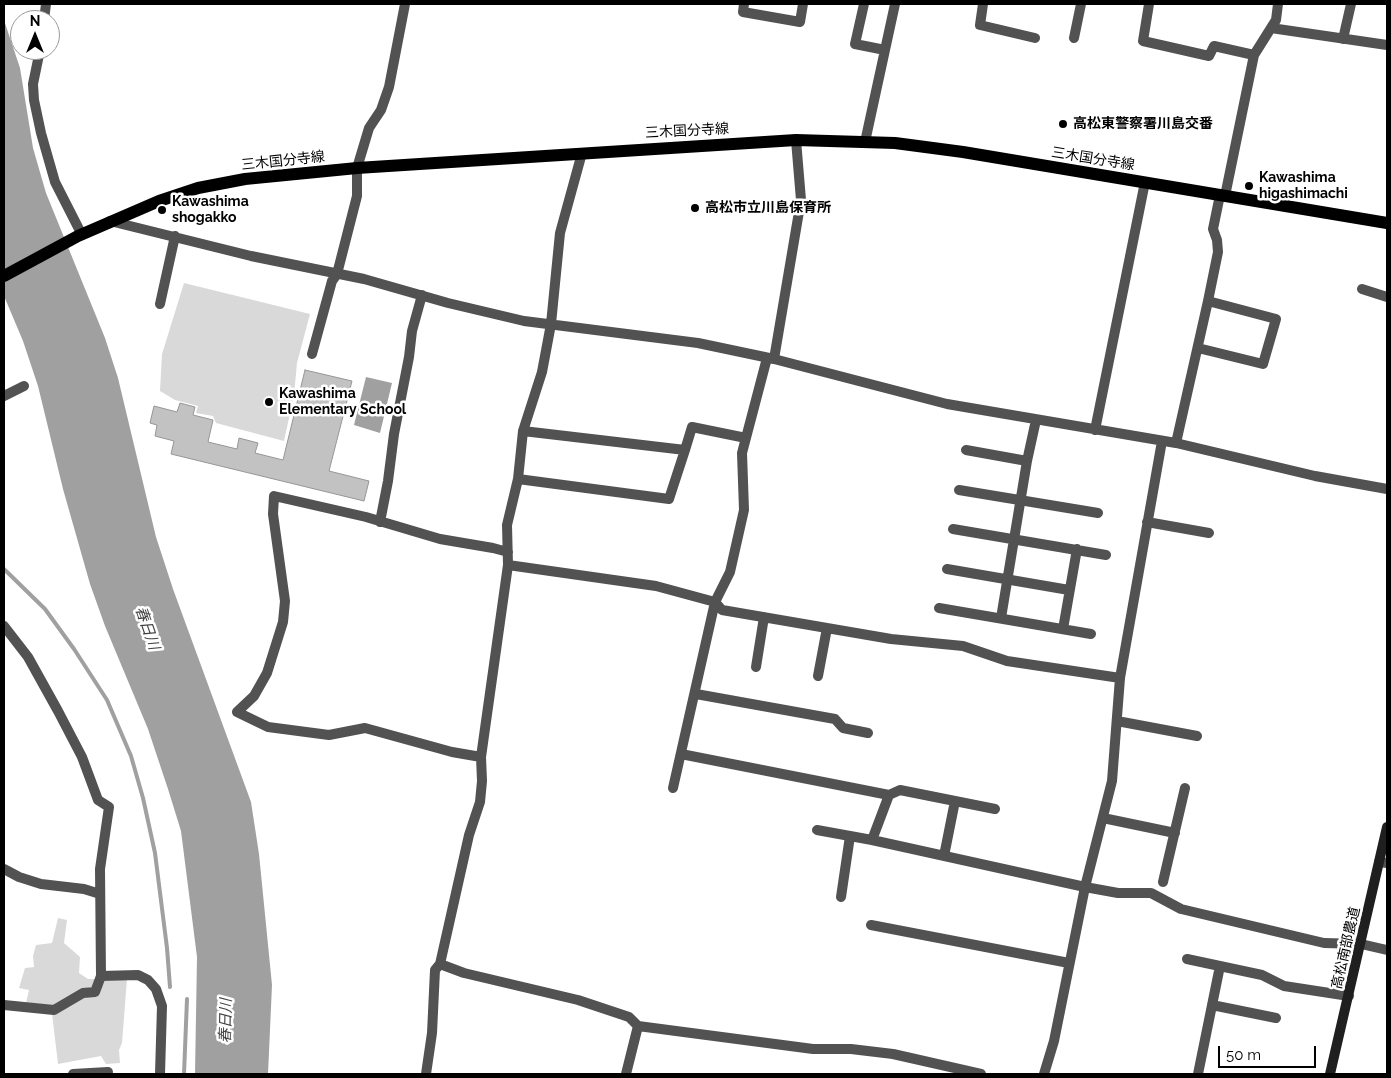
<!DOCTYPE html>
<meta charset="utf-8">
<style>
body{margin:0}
#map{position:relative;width:1391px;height:1078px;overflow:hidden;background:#fff;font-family:Raleway,sans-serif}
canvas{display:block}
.frame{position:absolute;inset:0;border:5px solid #000;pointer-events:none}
.north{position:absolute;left:10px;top:10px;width:50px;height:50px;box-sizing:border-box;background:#fff;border:1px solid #999;border-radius:50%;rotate:0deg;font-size:14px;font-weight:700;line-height:20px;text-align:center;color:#000}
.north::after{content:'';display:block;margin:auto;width:18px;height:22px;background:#000;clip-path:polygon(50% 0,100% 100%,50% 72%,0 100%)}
.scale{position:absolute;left:1218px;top:1046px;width:98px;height:22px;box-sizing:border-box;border:2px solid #000;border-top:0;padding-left:6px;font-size:15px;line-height:18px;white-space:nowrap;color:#000;-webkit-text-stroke:4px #fff;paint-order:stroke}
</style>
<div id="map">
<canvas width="1391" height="1078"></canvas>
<div class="frame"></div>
<div class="north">N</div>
<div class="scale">50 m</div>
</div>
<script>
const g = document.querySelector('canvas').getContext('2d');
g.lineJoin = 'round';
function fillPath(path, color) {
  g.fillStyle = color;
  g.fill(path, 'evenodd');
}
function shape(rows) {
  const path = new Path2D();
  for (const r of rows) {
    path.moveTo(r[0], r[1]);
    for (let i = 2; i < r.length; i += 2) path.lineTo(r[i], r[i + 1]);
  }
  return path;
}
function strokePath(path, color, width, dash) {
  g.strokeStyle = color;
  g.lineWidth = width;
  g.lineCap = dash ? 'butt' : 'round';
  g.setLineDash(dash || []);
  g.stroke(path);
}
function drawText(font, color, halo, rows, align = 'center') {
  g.font = font + ' Raleway,"Noto Sans JP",sans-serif';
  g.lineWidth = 5;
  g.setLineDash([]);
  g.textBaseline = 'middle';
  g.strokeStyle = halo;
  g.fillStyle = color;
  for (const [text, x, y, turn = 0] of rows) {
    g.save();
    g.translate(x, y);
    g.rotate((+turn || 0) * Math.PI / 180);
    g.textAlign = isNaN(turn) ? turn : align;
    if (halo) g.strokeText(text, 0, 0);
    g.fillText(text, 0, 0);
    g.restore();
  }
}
fillPath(shape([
 [184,283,310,314,297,363,294,395,284,441,216,423,213,416,196,413,198,406,175,400,160,391,162,354],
 [58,918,67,920,64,943,80,957,79,973,88,979,127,979,122,1043,119,1050,120,1063,106,1064,101,1056,58,1064,51,1005,26,1003,29,990,19,988,25,968,34,967,33,956,36,945,52,943]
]), '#d9d9d9');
fillPath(shape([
 [4,20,20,68,33,148,46,193,105,338,118,378,156,537,173,589,251,802,259,854,272,985,268,1074,195,1074,197,957,181,831,168,789,148,729,105,626,90,584,63,489,38,386,23,341,4,296],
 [366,377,392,383,380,433,354,425]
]), '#a0a0a0');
strokePath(shape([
 [4,569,45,609,74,649,107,700,131,756,143,798,155,853,167,948,170,987],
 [184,1074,187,999]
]), '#a0a0a0', 4);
const building = shape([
 [305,370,352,381,329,471,369,481,364,501,171,454,174,441,155,436,157,425,150,423,154,406,177,412,180,403,195,407,193,415,213,420,208,442,237,449,239,438,258,443,255,453,283,460,305,370]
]);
fillPath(building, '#c2c2c2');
strokePath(building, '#969696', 1);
strokePath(shape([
 [744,4,743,12,800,22,803,4],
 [864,4,855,44,885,50],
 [983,4,980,25,1035,38],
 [1149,4,1143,41,1209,56,1214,46,1254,55],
 [44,20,46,4],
 [1271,28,1387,45],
 [1074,38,1081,4],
 [1343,39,1351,4],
 [40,50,33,84,34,100,41,133,55,182,82,235],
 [865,142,895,4],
 [1225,196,1254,55,1276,20,1278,4],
 [110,221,251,256,364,279,448,303,524,321,698,343,774,359,947,404,1176,443,1315,476,1387,489],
 [1362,289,1387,297],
 [160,304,175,236],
 [1198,348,1263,364,1276,319,1208,301],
 [312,354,332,281,337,274,357,196,357,168,369,128,381,110,389,87,405,4],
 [774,359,801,200,796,140],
 [4,396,24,386],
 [1095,430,1145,182],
 [523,431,685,450,692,427,746,438],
 [1176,443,1208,301,1218,252,1217,240,1213,229,1220,195],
 [966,450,1027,461],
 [518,479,669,499,685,450],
 [959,490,1098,513],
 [380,522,388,481,394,434,409,357,412,331,422,295],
 [1147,522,1209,533],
 [953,529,1106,555],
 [508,565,656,586,715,602,722,610,891,639,963,646,1007,661,1120,678],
 [947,569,1069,590],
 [939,608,1091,634],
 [1001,618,1027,461,1036,420],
 [4,626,28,657,58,711,82,757,98,800,109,807,100,869,101,976,138,975,148,980,156,989,162,1006,160,1074],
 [1063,629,1077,549],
 [756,667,764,617],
 [818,676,827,628],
 [696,694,835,719,843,728,868,733],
 [1117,721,1197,736],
 [681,754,889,795,872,840,1085,887,1118,893,1151,893,1181,909,1324,943,1361,944,1387,950],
 [481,757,452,752,365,728,329,735,268,727,237,712,254,696,267,673,283,622,285,601,273,514,274,496,366,517,440,539,493,548,508,552],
 [673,788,715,602,730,572,744,510,742,453,767,358],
 [889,795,900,790,995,809],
 [1103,818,1175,833],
 [817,830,872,840],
 [944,856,955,801],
 [1379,862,1387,863],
 [4,869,19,877,41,884,84,889,100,894],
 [1163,882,1185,788],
 [841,897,850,836],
 [871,925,1069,963],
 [1187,959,1262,975,1284,986,1349,996],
 [440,964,464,973,578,1000,629,1017,638,1026,813,1049,851,1049,893,1054,981,1074],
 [4,1005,54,1010,83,993,95,992,101,976],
 [1212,1005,1276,1018],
 [73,1074,108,1072],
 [426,1074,432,1033,435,970,440,964,469,835,480,802,482,781,481,757,508,565,507,525,518,479,523,431,542,372,551,324,560,233,582,153],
 [626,1074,638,1026],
 [1044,1074,1054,1041,1085,887,1112,781,1120,678,1162,441],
 [1198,1074,1220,966]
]), '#525252', 10);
strokePath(shape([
 [1330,1074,1387,827]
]), '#1f1f1f', 10);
strokePath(shape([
 [4,276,78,236,159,201,198,188,245,179,357,168,796,140,895,143,963,152,1387,223]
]), '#000', 12);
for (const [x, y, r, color] of [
 [1063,124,5,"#000"],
 [1249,186,5,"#000"],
 [695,208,5,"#000"],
 [162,210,5,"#000"],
 [269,402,5,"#000"]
]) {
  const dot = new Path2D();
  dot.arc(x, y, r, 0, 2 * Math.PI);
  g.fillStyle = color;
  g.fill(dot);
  strokePath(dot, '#fff', 2);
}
drawText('bold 14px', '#000', '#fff', [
 ["高松東警察署川島交番",1073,124],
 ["Kawashima",1259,178],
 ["higashimachi",1259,194],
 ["Kawashima",172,202],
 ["shogakko",172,218],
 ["高松市立川島保育所",705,208],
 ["Kawashima",279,394],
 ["Elementary School",279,410]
], 'left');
drawText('14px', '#000', '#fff', [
 ["三木国分寺線",687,131,-3],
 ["三木国分寺線",1093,159,9],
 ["三木国分寺線",283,161,-6],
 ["高松南部農道",1346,948,-77]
]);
drawText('italic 15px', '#414141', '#fff', [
 ["春日川",147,628,71],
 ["春日川",226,1021,-89]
]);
</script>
